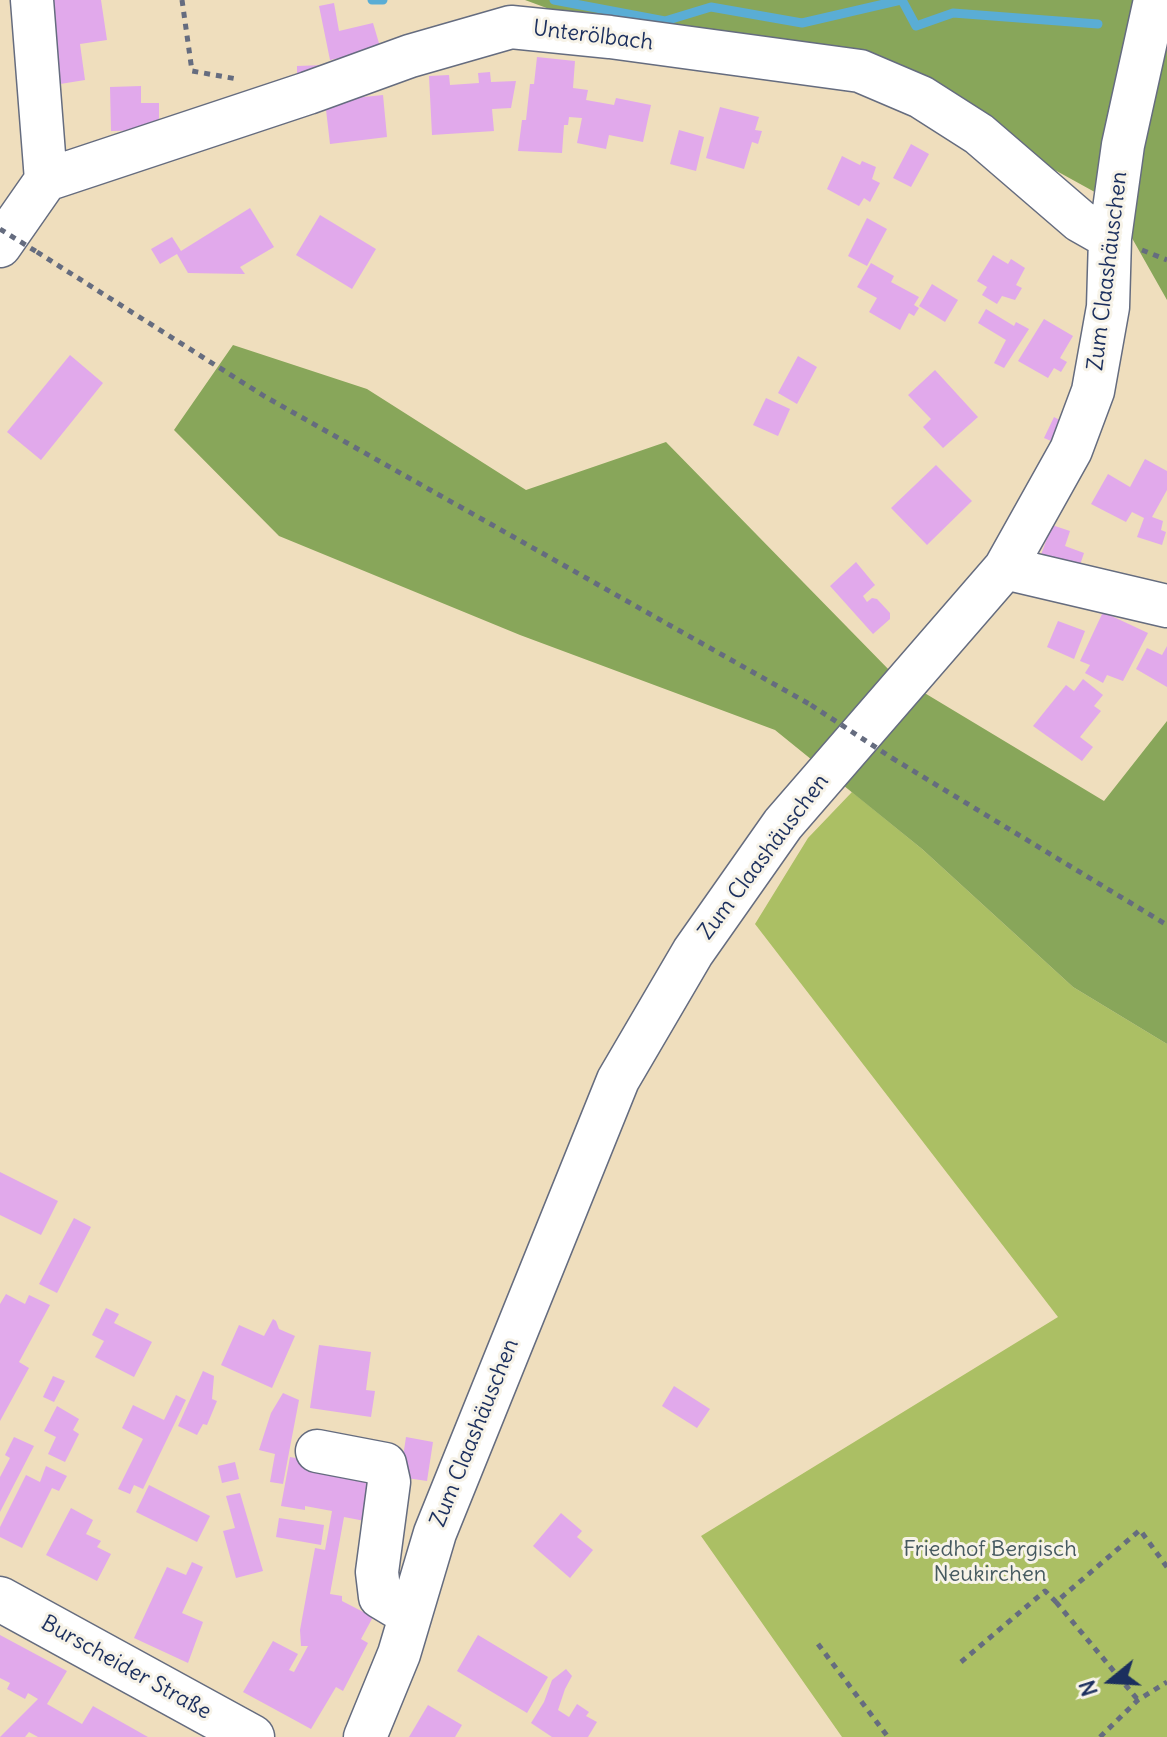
<!DOCTYPE html>
<meta charset="utf-8">
<style>
body{margin:0}
#map{position:relative;width:1167px;height:1737px;overflow:hidden;background:#efdebd;font-family:Delius,sans-serif}
canvas{display:block}
.north{position:absolute;left:1071px;top:1641px;width:80px;height:80px;-webkit-text-stroke:6px #f7f3e8;paint-order:stroke;rotate:252deg;font-size:22px;font-weight:700;line-height:32px;text-align:center;color:#1b2f5e}
.north::after{content:'';display:block;margin:auto;width:28px;height:36px;background:#1b2f5e;clip-path:polygon(50% 0,100% 100%,50% 72%,0 100%)}
</style>
<div id="map">
<canvas width="1167" height="1737"></canvas>
<div class="north">N</div>
</div>
<script>
const g = document.querySelector('canvas').getContext('2d');
g.lineJoin = 'round';
function fillPath(path, color) {
  g.fillStyle = color;
  g.fill(path, 'evenodd');
}
function shape(rows) {
  const path = new Path2D();
  for (const r of rows) {
    path.moveTo(r[0], r[1]);
    for (let i = 2; i < r.length; i += 2) path.lineTo(r[i], r[i + 1]);
  }
  return path;
}
function strokePath(path, color, width, dash) {
  g.strokeStyle = color;
  g.lineWidth = width;
  g.lineCap = dash ? 'butt' : 'round';
  g.setLineDash(dash || []);
  g.stroke(path);
}
function drawText(font, color, halo, rows, align = 'center') {
  g.font = font + ' Delius,sans-serif';
  g.lineWidth = 6;
  g.setLineDash([]);
  g.textBaseline = 'middle';
  g.strokeStyle = halo;
  g.fillStyle = color;
  for (const [text, x, y, turn = 0] of rows) {
    g.save();
    g.translate(x, y);
    g.rotate((+turn || 0) * Math.PI / 180);
    g.textAlign = isNaN(turn) ? turn : align;
    if (halo) g.strokeText(text, 0, 0);
    g.fillText(text, 0, 0);
    g.restore();
  }
}
fillPath(shape([
 [852,792,922,849,1073,987,1167,1044,1167,1737,842,1737,701,1536,1058,1317,755,924,808,838]
]), '#abbf64');
fillPath(shape([
 [525,0,1148,0,1167,11,1167,300,1111,201,857,61,598,27],
 [233,345,367,389,526,490,666,442,893,674,1104,801,1167,721,1167,1044,1073,987,922,849,775,730,520,635,279,536,174,430]
]), '#88a65a');
strokePath(shape([
 [372,0,383,0],
 [554,0,665,21,711,7,802,23,901,0],
 [902,0,916,26,953,13,1098,24]
]), '#5aadd5', 9);
fillPath(shape([
 [50,0,101,0,107,40,80,44,85,80,54,85,48,43,57,41],
 [334,3,339,31,373,23,381,50,330,60,319,6],
 [537,57,575,61,573,88,588,90,586,100,614,105,616,98,651,105,643,142,609,135,606,149,577,143,582,118,569,117,568,125,564,125,562,153,518,151,522,120,526,120,530,84,534,84],
 [325,65,325,78,297,80,297,66],
 [490,72,491,82,516,81,511,108,492,109,494,131,432,135,429,76,449,75,450,85,479,83,478,73],
 [141,86,141,103,159,103,159,130,111,131,110,87],
 [383,95,387,137,330,144,325,101],
 [720,107,759,117,755,130,762,131,758,144,752,142,744,169,706,158],
 [679,130,704,137,696,171,670,164],
 [911,144,929,154,911,187,893,178],
 [842,156,860,165,862,161,876,167,872,179,880,183,870,202,864,198,859,206,827,189],
 [250,208,274,247,240,267,245,274,188,273,177,254,160,264,151,249,172,237,181,251],
 [320,215,376,249,352,289,296,255],
 [867,218,887,229,867,266,848,256],
 [993,255,1008,264,1011,259,1025,268,1016,285,1022,288,1015,300,1002,296,997,304,982,295,987,287,977,281],
 [871,263,894,276,891,282,919,297,914,305,919,308,914,316,909,313,900,330,869,312,877,298,857,287],
 [932,284,958,300,945,322,919,306],
 [986,309,1014,326,1016,322,1029,329,1004,368,994,363,1006,340,978,323],
 [1044,319,1073,336,1060,358,1067,362,1061,372,1054,368,1048,378,1018,361],
 [70,355,103,383,41,460,7,432],
 [798,356,817,367,797,404,778,393],
 [935,370,978,417,943,448,923,427,931,419,908,395],
 [766,398,790,409,778,436,753,425],
 [1054,417,1067,424,1058,444,1044,438],
 [1145,459,1167,471,1167,490,1152,517,1163,521,1161,530,1166,532,1162,545,1137,537,1144,518,1132,512,1126,522,1091,504,1108,474,1130,487],
 [936,465,972,501,927,545,891,508],
 [1052,525,1070,531,1065,546,1084,553,1077,574,1039,560],
 [856,562,875,585,863,596,867,602,872,598,877,599,890,613,890,619,873,634,830,586],
 [1103,612,1148,633,1123,681,1107,675,1103,683,1085,673,1090,665,1080,661],
 [1058,621,1085,631,1074,659,1047,647],
 [1167,646,1167,687,1136,669,1147,648,1162,655],
 [1083,679,1103,695,1094,706,1101,711,1080,737,1093,747,1082,761,1033,726,1066,685,1074,691],
 [0,1172,58,1201,41,1235,0,1215],
 [74,1218,91,1227,57,1293,39,1284],
 [6,1294,25,1304,29,1295,50,1305,19,1362,29,1368,0,1421,0,1304],
 [106,1308,119,1314,114,1323,152,1342,134,1377,95,1357,104,1341,92,1335],
 [273,1319,276,1321,279,1329,295,1336,272,1388,221,1365,239,1325,264,1336],
 [319,1345,371,1352,366,1390,375,1391,371,1417,310,1408],
 [203,1371,214,1376,212,1399,217,1401,207,1425,203,1424,197,1435,178,1426],
 [53,1376,65,1381,54,1402,43,1397],
 [674,1386,710,1409,697,1428,662,1406],
 [283,1393,299,1400,283,1484,270,1482,275,1454,259,1450,271,1413],
 [176,1395,186,1400,143,1489,134,1485,130,1494,118,1489,143,1439,122,1428,133,1405,164,1420],
 [57,1406,79,1419,73,1430,79,1434,65,1462,48,1454,56,1437,44,1431],
 [14,1437,34,1446,0,1512,0,1477,10,1458,5,1455],
 [406,1437,433,1442,427,1481,400,1477],
 [290,1457,379,1473,370,1522,344,1517,330,1594,342,1596,342,1601,373,1617,361,1639,368,1643,343,1691,336,1687,311,1729,243,1692,273,1641,298,1654,289,1670,294,1672,308,1646,301,1646,300,1630,315,1548,325,1550,332,1511,305,1506,305,1510,281,1506],
 [235,1462,239,1479,222,1483,218,1466],
 [46,1466,67,1476,59,1491,52,1488,22,1548,0,1537,0,1527,26,1475,40,1482],
 [149,1485,210,1516,197,1542,136,1512],
 [240,1493,263,1571,236,1578,223,1531,235,1528,226,1496],
 [71,1508,93,1520,86,1534,101,1541,97,1547,111,1554,97,1581,46,1555],
 [561,1513,582,1531,577,1537,593,1550,570,1578,533,1546],
 [279,1518,324,1525,321,1545,276,1537],
 [192,1562,203,1567,182,1613,203,1622,188,1663,134,1638,167,1567,186,1575],
 [0,1635,67,1671,47,1704,82,1724,93,1706,148,1737,38,1737,29,1732,25,1737,0,1737,38,1699,28,1693,25,1699,7,1689,10,1683,0,1678],
 [478,1635,548,1677,527,1713,457,1671],
 [566,1669,572,1676,565,1689,558,1710,569,1717,577,1704,589,1712,586,1716,597,1722,588,1737,552,1737,531,1723,544,1702,552,1680],
 [428,1705,462,1725,455,1737,409,1737]
]), '#e1a9eb');
const minor = shape([
 [32,0,46,180],
 [46,180,308,93,410,56,511,27,610,37,860,71,921,97,979,134,1080,221,1110,238],
 [0,246,46,180],
 [1005,568,1167,606],
 [317,1451,385,1464,389,1482,377,1572,380,1597,410,1615],
 [365,1737,399,1654,435,1533,618,1080,693,952,783,824,1005,568,1071,450,1093,391,1108,307,1110,238,1123,145,1155,0]
]);
const major = shape([
 [0,1599,252,1737]
]);
strokePath(minor, '#656c7f', 45);
strokePath(major, '#656c7f', 47);
strokePath(shape([
 [182,0,192,71,237,79],
 [1142,250,1167,260],
 [37,252,264,396,811,705],
 [892,758,1167,925],
 [1056,1602,1138,1700],
 [818,1644,888,1737],
 [961,1662,1045,1591,1056,1602,1140,1530,1167,1567],
 [1100,1737,1138,1700,1167,1682]
]), '#656c7f', 5, [6, 6]);
strokePath(minor, '#fff', 42);
strokePath(major, '#fff', 44);
strokePath(shape([
 [0,229,37,252],
 [811,705,892,758]
]), '#656c7f', 5, [6, 6]);
drawText('22px', '#1b2f5e', '#f7f3e8', [
 ["Unterölbach",593,36,7],
 ["Zum Claashäuschen",1108,271,-83],
 ["Zum Claashäuschen",764,857,-53],
 ["Zum Claashäuschen",475,1433,-68],
 ["Burscheider Straße",126,1668,29]
]);
drawText('22px', '#465a60', '#f7f3e8', [
 ["Friedhof Bergisch",990,1550],
 ["Neukirchen",990,1575]
]);
</script>
